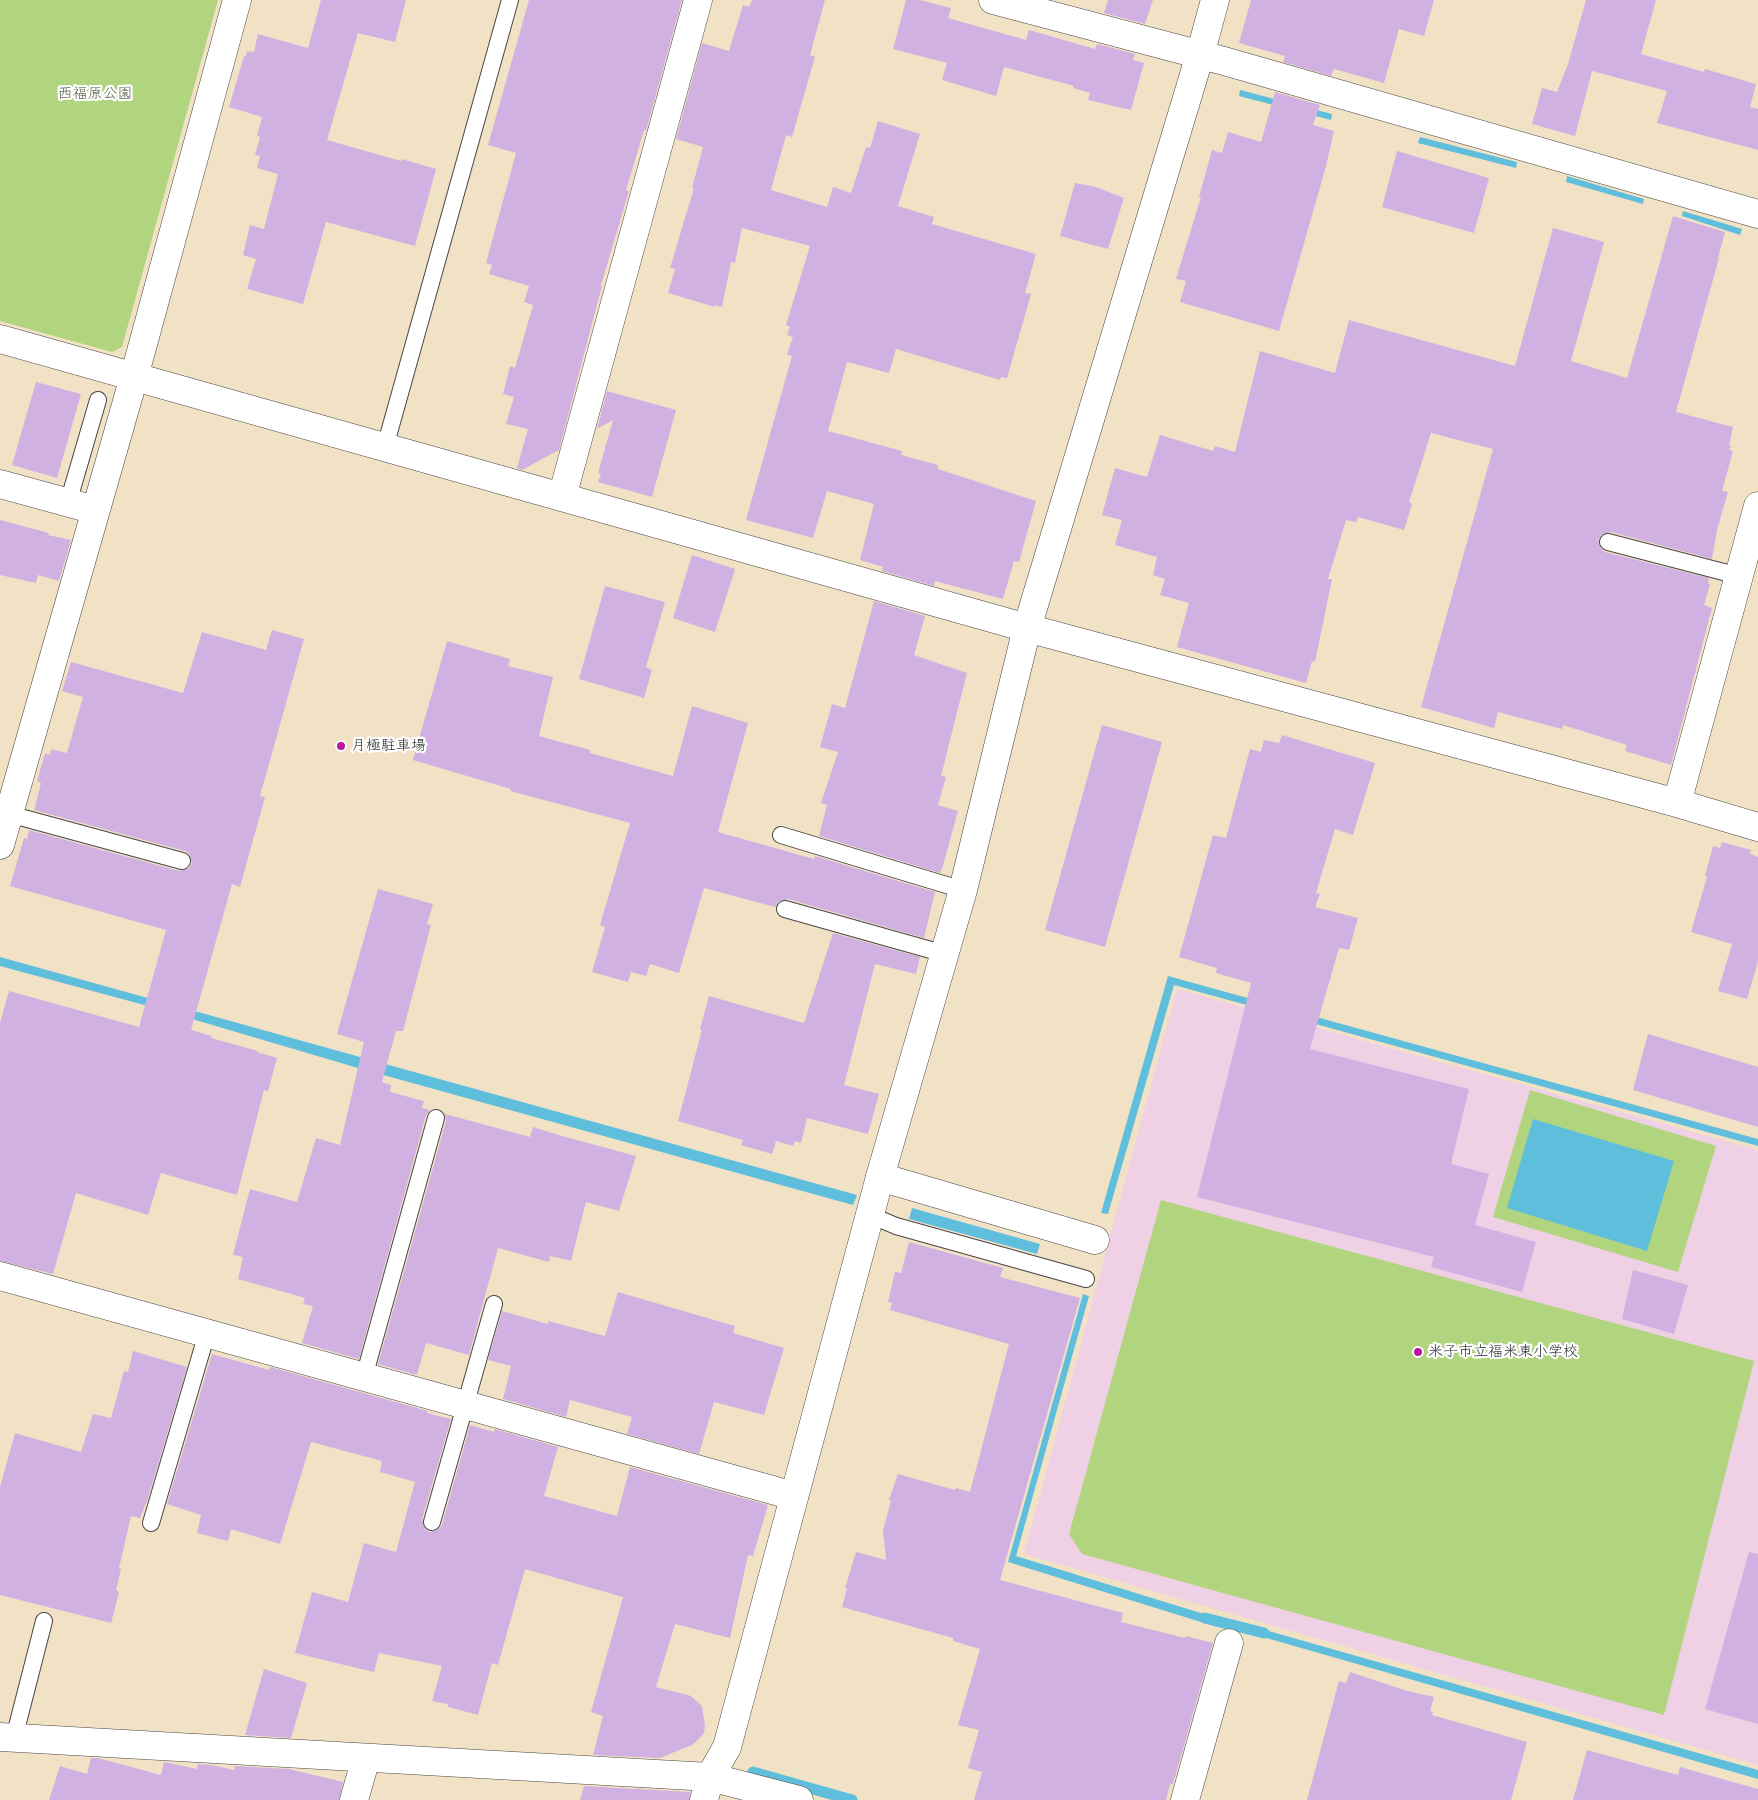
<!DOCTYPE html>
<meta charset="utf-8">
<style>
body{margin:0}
canvas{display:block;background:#f1e2c6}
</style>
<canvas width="1758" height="1800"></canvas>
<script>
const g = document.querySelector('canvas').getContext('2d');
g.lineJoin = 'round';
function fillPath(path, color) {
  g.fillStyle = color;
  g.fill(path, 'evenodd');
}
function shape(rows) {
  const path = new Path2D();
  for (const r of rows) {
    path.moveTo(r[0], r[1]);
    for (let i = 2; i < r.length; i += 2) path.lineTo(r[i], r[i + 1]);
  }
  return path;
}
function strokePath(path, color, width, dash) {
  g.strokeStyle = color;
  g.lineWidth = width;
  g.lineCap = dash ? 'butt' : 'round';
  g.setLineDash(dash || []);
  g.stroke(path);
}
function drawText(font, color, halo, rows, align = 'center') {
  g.font = font + ' "Playpen Sans","Klee One",sans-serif';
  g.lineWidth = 4.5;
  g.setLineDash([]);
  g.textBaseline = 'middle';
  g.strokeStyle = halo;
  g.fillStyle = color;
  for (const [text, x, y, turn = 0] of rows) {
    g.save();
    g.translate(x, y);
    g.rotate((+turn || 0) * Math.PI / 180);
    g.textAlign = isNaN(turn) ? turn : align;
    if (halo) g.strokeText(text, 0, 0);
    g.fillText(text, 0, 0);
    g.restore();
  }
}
fillPath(shape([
 [1177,989,1758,1150,1758,1765,1024,1554]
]), '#f0d0e5');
fillPath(shape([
 [0,0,218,0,122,347,112,352,0,321],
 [1530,1090,1716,1146,1678,1272,1493,1217],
 [1161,1200,1754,1361,1664,1715,1082,1554,1069,1534]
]), '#b1d57f');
fillPath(shape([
 [1240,90,1332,114,1331,120,1239,96],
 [1420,137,1517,162,1516,168,1418,143],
 [1567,176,1644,199,1643,204,1566,182],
 [1683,211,1742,229,1740,235,1682,216],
 [0,957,857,1195,853,1205,358,1068,148,1006,0,966],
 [1168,976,1758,1139,1758,1146,1174,985,1108,1214,1101,1213],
 [1533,1119,1674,1161,1647,1251,1507,1208],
 [912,1208,1040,1244,1037,1254,909,1219],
 [1083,1294,1089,1296,1016,1556,1220,1619,1217,1627,1008,1562],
 [1251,1626,1758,1770,1758,1779,1249,1633]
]), '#5ebedc');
strokePath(shape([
 [1205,1618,1264,1633],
 [753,1772,852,1800]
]), '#5ebedc', 11);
fillPath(shape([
 [321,0,406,0,395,42,358,33,327,140,401,161,402,159,436,169,415,246,326,222,303,304,247,289,256,259,243,255,250,225,264,229,278,174,257,168,260,156,255,155,260,137,257,136,262,117,229,107,244,56,246,56,247,51,254,52,258,34,308,48],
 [529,0,682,0,646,131,644,130,626,190,629,191,601,285,602,286,594,316,559,450,522,470,517,468,528,429,506,424,514,397,503,394,510,366,515,368,533,305,524,302,529,286,489,274,492,265,486,263,516,153,488,145],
 [752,0,825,0,810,55,815,57,810,74,792,137,786,135,771,190,827,207,833,187,851,193,866,147,870,148,878,121,920,134,898,206,934,217,932,224,1036,254,1025,293,1031,294,1007,378,1001,377,1000,380,896,349,889,373,847,362,828,431,902,451,901,455,938,465,938,469,1036,501,1019,562,1014,561,1003,599,935,581,934,586,882,571,883,567,860,560,874,504,827,491,813,538,746,520,792,356,787,354,793,337,787,335,790,327,786,325,810,246,742,228,735,263,731,262,722,307,715,305,715,307,668,293,675,269,670,268,694,188,692,188,703,147,676,139,702,43,729,51,743,5,749,7],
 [906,0,920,0,951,8,948,18,1026,40,1029,30,1095,49,1097,44,1135,54,1133,60,1144,63,1131,110,1088,100,1090,93,1073,88,1074,86,1004,67,996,96,942,80,947,63,893,49],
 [1108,0,1153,0,1145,24,1104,13],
 [1251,0,1434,0,1424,36,1399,29,1384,83,1334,69,1331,76,1283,62,1285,56,1239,43],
 [1586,0,1656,0,1641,54,1704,72,1705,69,1756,84,1750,107,1758,109,1758,150,1657,123,1667,91,1592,71,1575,136,1532,124,1542,88,1557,92,1568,64],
 [1275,92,1320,105,1313,125,1334,131,1326,166,1279,331,1180,302,1186,281,1176,279,1201,197,1199,197,1212,150,1222,153,1228,132,1261,142],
 [1397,151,1489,178,1474,233,1382,207],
 [1075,183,1096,187,1124,198,1108,249,1060,236],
 [1673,216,1725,232,1718,258,1719,258,1676,412,1733,427,1729,445,1731,446,1729,450,1733,451,1722,491,1728,492,1717,530,1712,559,1611,532,1601,535,1598,540,1601,549,1605,552,1709,578,1708,584,1710,584,1704,605,1712,608,1671,765,1625,751,1627,745,1563,725,1562,729,1498,712,1494,728,1421,707,1493,449,1431,433,1409,502,1412,504,1404,530,1358,517,1356,522,1346,520,1328,579,1332,579,1315,662,1312,661,1306,683,1177,647,1189,603,1160,595,1165,579,1153,575,1157,557,1115,545,1122,520,1102,515,1115,468,1147,477,1160,435,1213,451,1215,446,1235,452,1260,351,1335,373,1349,320,1515,366,1553,228,1604,242,1571,361,1627,378],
 [36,382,81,394,57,478,12,465],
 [607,391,676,410,652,497,598,482,601,474,598,473,613,420,597,429],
 [0,520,49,533,48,535,71,540,59,581,38,575,36,583,0,575],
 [692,555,735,569,715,632,673,618],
 [605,586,665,602,646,667,652,670,644,698,579,679],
 [874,601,925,616,914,655,967,673,941,776,946,777,938,805,958,811,942,869,941,869,940,873,819,836,827,805,821,803,838,752,820,747,832,704,845,708],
 [272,630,304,639,260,796,265,797,240,887,232,884,191,1030,212,1036,211,1038,258,1051,257,1052,277,1058,268,1091,264,1090,237,1195,161,1173,148,1215,76,1193,53,1274,0,1261,0,1023,9,991,139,1027,166,930,10,886,24,838,27,839,29,830,179,871,189,868,192,863,189,854,185,851,34,810,41,783,37,781,45,753,50,755,51,749,67,753,83,697,62,691,71,662,183,693,202,632,266,650],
 [447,641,510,659,508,666,553,677,539,736,590,750,590,753,673,776,692,706,748,723,718,832,814,859,815,856,935,892,924,938,788,899,778,902,775,907,704,888,679,973,650,964,646,976,631,972,628,982,592,972,605,927,600,925,630,823,510,791,511,789,413,760],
 [1102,725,1162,742,1105,947,1045,930],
 [1282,735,1375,763,1353,835,1335,829,1316,893,1320,894,1315,907,1358,918,1349,950,1339,948,1310,1049,1469,1089,1451,1164,1489,1174,1475,1225,1536,1242,1522,1292,1431,1267,1434,1257,1197,1197,1251,983,1216,973,1217,968,1179,957,1213,835,1226,838,1250,749,1261,752,1264,740,1279,743],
 [1722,842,1751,850,1750,854,1758,857,1758,962,1747,999,1718,991,1732,944,1691,932,1707,877,1705,876,1713,846,1720,848],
 [378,889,433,904,427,924,431,925,403,1031,396,1031,382,1082,391,1085,390,1092,424,1101,422,1108,430,1110,426,1115,359,1359,302,1343,313,1306,303,1304,305,1298,238,1279,243,1257,233,1255,250,1189,297,1202,316,1138,340,1145,364,1042,337,1034],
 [833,933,920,957,916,974,875,964,844,1085,879,1094,868,1134,807,1118,801,1143,795,1141,793,1146,776,1141,772,1154,741,1145,743,1140,678,1121,702,1030,700,1029,709,996,804,1023],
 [1648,1034,1758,1067,1758,1127,1633,1090],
 [445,1114,530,1137,533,1127,562,1136,636,1156,619,1211,586,1202,571,1261,550,1256,549,1262,498,1248,469,1355,426,1343,417,1375,378,1364,446,1121],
 [909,1242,1003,1268,1000,1277,1080,1298,1000,1580,1123,1613,1121,1622,1185,1638,1186,1636,1213,1643,1173,1784,1170,1784,1166,1800,974,1800,982,1772,968,1768,979,1730,958,1725,980,1649,953,1641,953,1638,842,1607,847,1589,845,1588,856,1552,886,1560,883,1530,891,1501,889,1500,898,1474,955,1490,956,1488,970,1492,1009,1344,890,1310,892,1303,888,1302,895,1272,901,1273],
 [1633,1270,1688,1285,1674,1334,1622,1319],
 [618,1292,735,1326,733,1333,784,1348,764,1415,714,1402,699,1454,627,1434,632,1417,570,1400,566,1417,503,1399,511,1366,488,1360,502,1311,548,1324,548,1321,605,1336],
 [133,1351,187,1367,148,1498,140,1518,131,1516,119,1568,121,1569,116,1590,119,1592,111,1623,0,1595,0,1487,15,1433,81,1452,93,1414,111,1418,124,1371,128,1372],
 [212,1354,269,1370,270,1367,428,1411,427,1413,451,1419,422,1519,425,1529,430,1532,439,1529,442,1525,470,1425,494,1432,495,1429,558,1447,544,1496,617,1516,630,1467,768,1505,753,1556,748,1555,730,1638,675,1624,656,1687,691,1696,702,1706,705,1725,704,1733,699,1739,692,1745,660,1758,593,1755,603,1716,591,1712,623,1597,525,1569,498,1665,492,1663,478,1715,448,1707,448,1704,432,1701,442,1666,379,1653,374,1672,295,1653,312,1592,348,1602,364,1543,396,1552,415,1482,380,1472,382,1461,311,1442,280,1544,231,1529,228,1541,197,1533,201,1515,167,1504],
 [1749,1552,1758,1554,1758,1724,1705,1709],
 [264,1669,307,1683,291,1738,245,1735],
 [1350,1672,1404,1690,1434,1697,1430,1711,1433,1712,1432,1715,1527,1742,1511,1800,1307,1800,1339,1681,1346,1683],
 [1587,1750,1678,1775,1680,1767,1758,1789,1758,1800,1573,1800],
 [91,1758,98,1758,161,1775,164,1762,197,1769,198,1764,211,1765,234,1770,235,1766,289,1769,343,1782,339,1800,49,1800,60,1766,87,1774],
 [584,1786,690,1792,689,1800,580,1800]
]), '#d0b1e2');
const service = shape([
 [385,447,510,0],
 [68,503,98,400],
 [1608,542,1739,576],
 [9,814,182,861],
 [781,835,963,890],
 [785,909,945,954],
 [870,1215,896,1226,1086,1279],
 [364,1377,436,1118],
 [432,1522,494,1304],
 [151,1523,207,1333],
 [14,1738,44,1621]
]);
const minor = shape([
 [993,0,1224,61,1758,214],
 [0,339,1027,628,1677,803,1758,827],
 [0,484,95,510],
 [562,497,698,0],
 [1677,803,1758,506],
 [0,845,134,377,237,0],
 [880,1177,1095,1240],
 [0,1276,794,1496],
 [0,1737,710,1777,799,1800],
 [354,1800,366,1758],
 [704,1800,710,1777],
 [1185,1800,1229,1643]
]);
const tertiary = shape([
 [710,1777,727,1747,880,1177,963,890,1027,628,1200,55,1215,0]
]);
strokePath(service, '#494642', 18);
strokePath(minor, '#494642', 29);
strokePath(tertiary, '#494642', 29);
strokePath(service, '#fff', 16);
strokePath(minor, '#fff', 28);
strokePath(tertiary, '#fff', 28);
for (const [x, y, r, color] of [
 [341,746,5,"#b5179e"],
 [1418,1352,5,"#b5179e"]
]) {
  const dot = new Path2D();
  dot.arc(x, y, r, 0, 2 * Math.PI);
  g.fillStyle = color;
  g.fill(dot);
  strokePath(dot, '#fff', 2);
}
drawText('15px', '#535e44', '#fff', [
 ["西福原公園",95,94]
]);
drawText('15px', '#2b2b2b', '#fff', [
 ["月極駐車場",351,746],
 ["米子市立福米東小学校",1428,1352]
], 'left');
</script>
